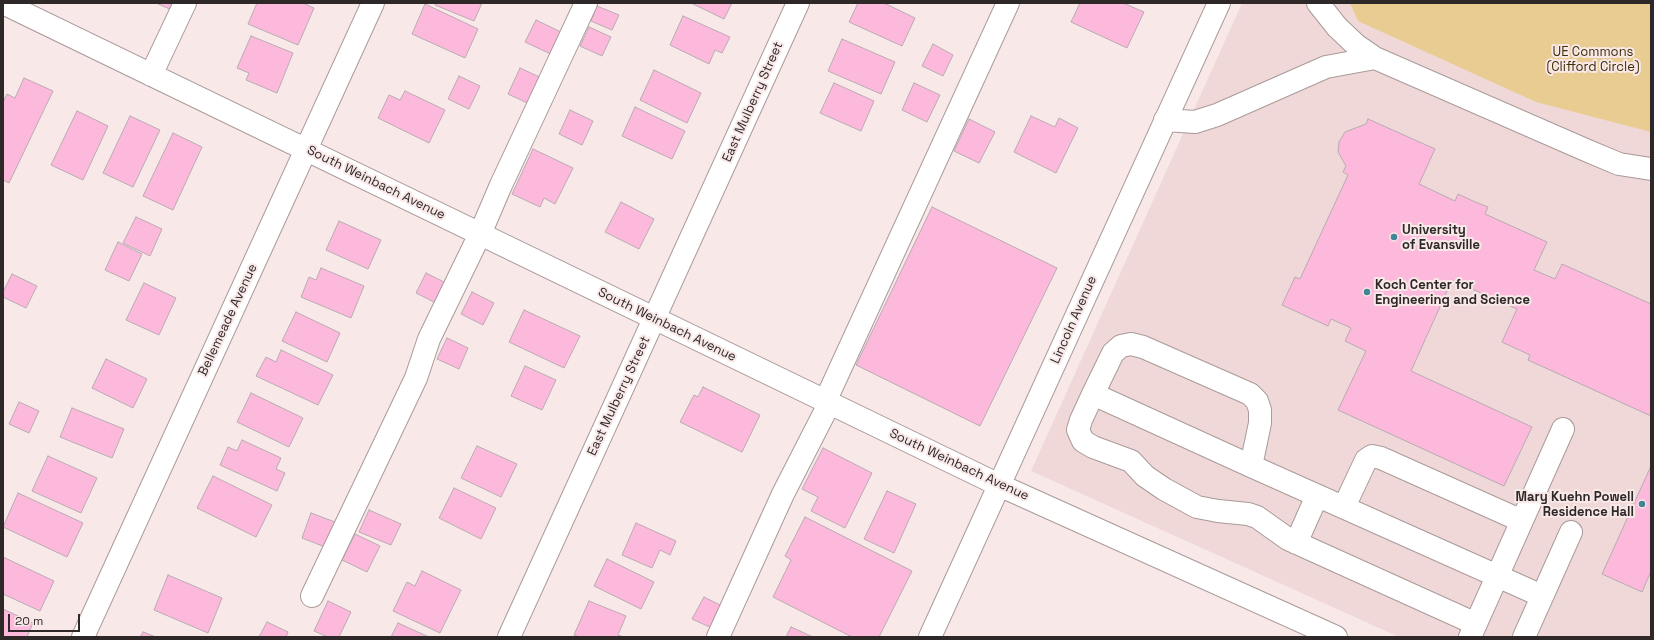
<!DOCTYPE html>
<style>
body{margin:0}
#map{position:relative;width:1654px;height:640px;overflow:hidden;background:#f9e8e8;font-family:"Space Grotesk",sans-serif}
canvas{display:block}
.frame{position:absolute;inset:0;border:4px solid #2e2828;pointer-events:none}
.scale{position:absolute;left:8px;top:614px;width:72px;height:18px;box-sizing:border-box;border:2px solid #2e2828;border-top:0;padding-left:5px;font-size:12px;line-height:14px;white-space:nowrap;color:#2e2828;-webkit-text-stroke:3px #f9e8e8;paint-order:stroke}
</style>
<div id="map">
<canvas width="1654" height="640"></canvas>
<div class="frame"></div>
<div class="scale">20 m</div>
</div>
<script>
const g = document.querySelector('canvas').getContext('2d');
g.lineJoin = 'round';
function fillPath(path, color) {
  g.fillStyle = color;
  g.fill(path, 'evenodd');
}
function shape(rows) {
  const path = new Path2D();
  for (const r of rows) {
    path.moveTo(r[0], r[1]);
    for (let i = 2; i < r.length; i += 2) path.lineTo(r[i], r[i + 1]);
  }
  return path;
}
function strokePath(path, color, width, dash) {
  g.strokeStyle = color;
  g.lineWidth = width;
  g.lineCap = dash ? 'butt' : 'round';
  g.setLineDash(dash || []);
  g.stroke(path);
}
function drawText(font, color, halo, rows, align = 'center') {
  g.font = font + ' "Space Grotesk",sans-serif';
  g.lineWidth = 4;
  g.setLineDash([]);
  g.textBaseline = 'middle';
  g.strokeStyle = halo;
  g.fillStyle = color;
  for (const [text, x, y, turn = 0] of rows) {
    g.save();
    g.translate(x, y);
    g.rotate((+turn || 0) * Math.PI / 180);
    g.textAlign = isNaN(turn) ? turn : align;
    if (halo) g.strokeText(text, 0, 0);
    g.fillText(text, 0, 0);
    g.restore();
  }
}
fillPath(shape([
 [1242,3,1651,3,1651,637,1399,637,1031,471]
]), '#f0d8d8');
fillPath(shape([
 [1350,3,1651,3,1651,132,1536,102,1358,21]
]), '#e9cc91');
const building = shape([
 [156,3,178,3,174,11,156,3],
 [257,3,303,3,314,8,298,45,248,24,257,3],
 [436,3,482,3,474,21,435,5,436,3],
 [691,3,732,3,724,19,691,3],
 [858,3,884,3,915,18,902,46,849,22,858,3],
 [1080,3,1123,3,1144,12,1127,48,1071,22,1080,3],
 [425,4,478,29,465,58,412,34,425,4],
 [597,6,619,15,612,30,591,21,597,6],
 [683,16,730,37,722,53,715,50,709,64,670,45,683,16],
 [536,20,565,34,555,56,525,42,536,20],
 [589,27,611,37,602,56,580,46,589,27],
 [251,36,293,53,277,93,246,80,249,73,237,68,251,36],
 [842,39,895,62,881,94,828,71,842,39],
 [933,44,953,55,943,76,922,66,933,44],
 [520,68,546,80,534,106,508,94,520,68],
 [654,70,701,93,687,123,640,100,654,70],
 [459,76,480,86,469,109,448,99,459,76],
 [24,78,53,91,9,183,3,180,3,102,7,94,15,98,24,78],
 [834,83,874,101,861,131,820,113,834,83],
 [914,83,940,95,927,122,902,110,914,83],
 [405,91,445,110,429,143,378,118,389,95,400,100,405,91],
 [635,107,685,131,672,159,622,136,635,107],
 [570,110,593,121,582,145,559,134,570,110],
 [77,111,108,126,83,180,51,165,77,111],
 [130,116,160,130,133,187,103,173,130,116],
 [1031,116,1055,127,1059,118,1078,128,1056,173,1014,152,1031,116],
 [969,119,995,132,979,163,954,151,969,119],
 [1368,119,1435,149,1419,184,1455,201,1458,194,1473,201,1488,207,1485,214,1547,242,1534,270,1555,279,1562,264,1651,304,1651,416,1528,360,1530,355,1502,342,1517,309,1452,280,1411,371,1532,427,1504,486,1338,410,1366,351,1345,341,1351,328,1331,319,1328,326,1282,305,1295,277,1300,279,1348,175,1343,172,1346,166,1338,152,1339,142,1345,132,1366,124,1368,119],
 [173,133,202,147,173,210,143,196,173,133],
 [533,149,573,168,555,204,544,198,540,207,512,194,533,149],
 [621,202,654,219,639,249,605,232,621,202],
 [932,207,1057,268,980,426,856,365,932,207],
 [136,217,162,229,150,256,123,243,136,217],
 [339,221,381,240,368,269,326,250,339,221],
 [118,242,142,254,129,281,105,270,118,242],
 [321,268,364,286,351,318,301,297,309,277,316,280,321,268],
 [426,273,446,283,436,303,416,293,426,273],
 [12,274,37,286,26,308,3,297,3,292,12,274],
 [144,283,176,298,159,335,126,320,144,283],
 [472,292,494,303,483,325,461,314,472,292],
 [524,310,580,336,564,368,509,342,524,310],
 [296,312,340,333,327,362,282,341,296,312],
 [447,338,468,348,459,369,437,359,447,338],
 [281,350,333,375,318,405,256,376,266,357,276,362,281,350],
 [106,359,147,379,133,408,92,388,106,359],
 [525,366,556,380,542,410,511,396,525,366],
 [703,387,760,415,742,452,680,422,694,395,698,397,703,387],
 [251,393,303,418,289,447,237,422,251,393],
 [19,402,39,411,29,433,9,424,19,402],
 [72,408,124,429,112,458,60,437,72,408],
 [242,440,281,458,276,469,285,473,277,491,220,465,228,447,237,451,242,440],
 [477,446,517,464,501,497,461,478,477,446],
 [823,448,872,473,845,528,811,511,818,497,802,489,823,448],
 [48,456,97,478,81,513,32,491,48,456],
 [1651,466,1651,571,1642,592,1602,574,1651,466],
 [213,476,272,505,256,537,197,508,213,476],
 [454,488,496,508,481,539,439,518,454,488],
 [887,491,916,504,894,553,864,539,887,491],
 [18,493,83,523,67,557,3,527,18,493],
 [369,510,401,524,391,545,359,532,369,510],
 [311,513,335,522,325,547,302,538,311,513],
 [805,517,912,571,879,637,852,637,773,597,791,560,785,556,805,517],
 [636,523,676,541,670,555,660,550,652,568,622,555,636,523],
 [355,534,380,546,367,572,342,560,355,534],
 [3,557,54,581,40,611,3,594,3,557],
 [607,559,654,582,641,609,594,586,607,559],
 [422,571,461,590,440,633,393,611,407,582,415,586,422,571],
 [168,575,222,598,208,633,154,610,168,575],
 [704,597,724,607,714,629,692,619,704,597],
 [328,601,351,612,339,637,328,637,314,631,328,601],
 [589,601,626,616,618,635,624,637,580,637,574,635,589,601],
 [3,609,33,623,27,637,3,637,3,609],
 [267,622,288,632,286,637,259,637,267,622],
 [398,623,429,637,391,637,398,623],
 [791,627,813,637,786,637,791,627],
 [143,632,156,637,140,637,143,632]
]);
fillPath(building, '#fdb9dc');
strokePath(building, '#b8abb1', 1);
const minor = shape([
 [3,3,999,485,1336,637],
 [1318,3,1337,27,1356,45,1375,58],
 [151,75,185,3],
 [1165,120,1195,122,1217,115,1326,67,1375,58,1588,151,1619,164,1651,169],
 [1093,394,1113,353,1121,346,1131,344,1143,347,1250,394,1257,401,1260,410,1260,423,1251,466],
 [1344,507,1366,460,1372,456,1381,458,1522,521],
 [1296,543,1317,496],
 [312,596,416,378,429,339,480,234,501,185,586,3],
 [1476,624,1288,539,1257,517,1248,514,1218,511,1197,507,1164,489,1145,476,1131,461,1093,447,1083,441,1078,430,1081,420,1093,394,1251,466,1542,596],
 [83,637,373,3],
 [509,637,798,3],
 [718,637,783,494,829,404,829,393,1008,3],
 [930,637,1219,3],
 [1470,637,1563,429],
 [1524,637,1571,532]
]);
strokePath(minor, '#a99a99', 24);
strokePath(minor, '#fff', 22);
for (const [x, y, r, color] of [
 [1394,237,4,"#438596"],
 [1367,292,4,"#438596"],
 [1642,504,4,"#438596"]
]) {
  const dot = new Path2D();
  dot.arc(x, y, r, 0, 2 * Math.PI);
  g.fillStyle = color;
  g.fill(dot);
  strokePath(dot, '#f9e8e8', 1.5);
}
drawText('13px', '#3e2e09', '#f9e8e8', [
 ["UE Commons",1593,52],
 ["(Clifford Circle)",1593,67]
]);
drawText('13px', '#2e2828', '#f9e8e8', [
 ["East Mulberry Street",753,102,-66],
 ["South Weinbach Avenue",376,183,26],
 ["Bellemeade Avenue",228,320,-65],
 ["Lincoln Avenue",1074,320,-66],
 ["South Weinbach Avenue",667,325,26],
 ["East Mulberry Street",619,396,-65],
 ["South Weinbach Avenue",959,465,25]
]);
drawText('bold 13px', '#2e2828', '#f9e8e8', [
 ["University",1402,230],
 ["of Evansville",1402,245],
 ["Koch Center for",1375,285],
 ["Engineering and Science",1375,300],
 ["Mary Kuehn Powell",1634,497,"right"],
 ["Residence Hall",1634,512,"right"]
], 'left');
</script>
